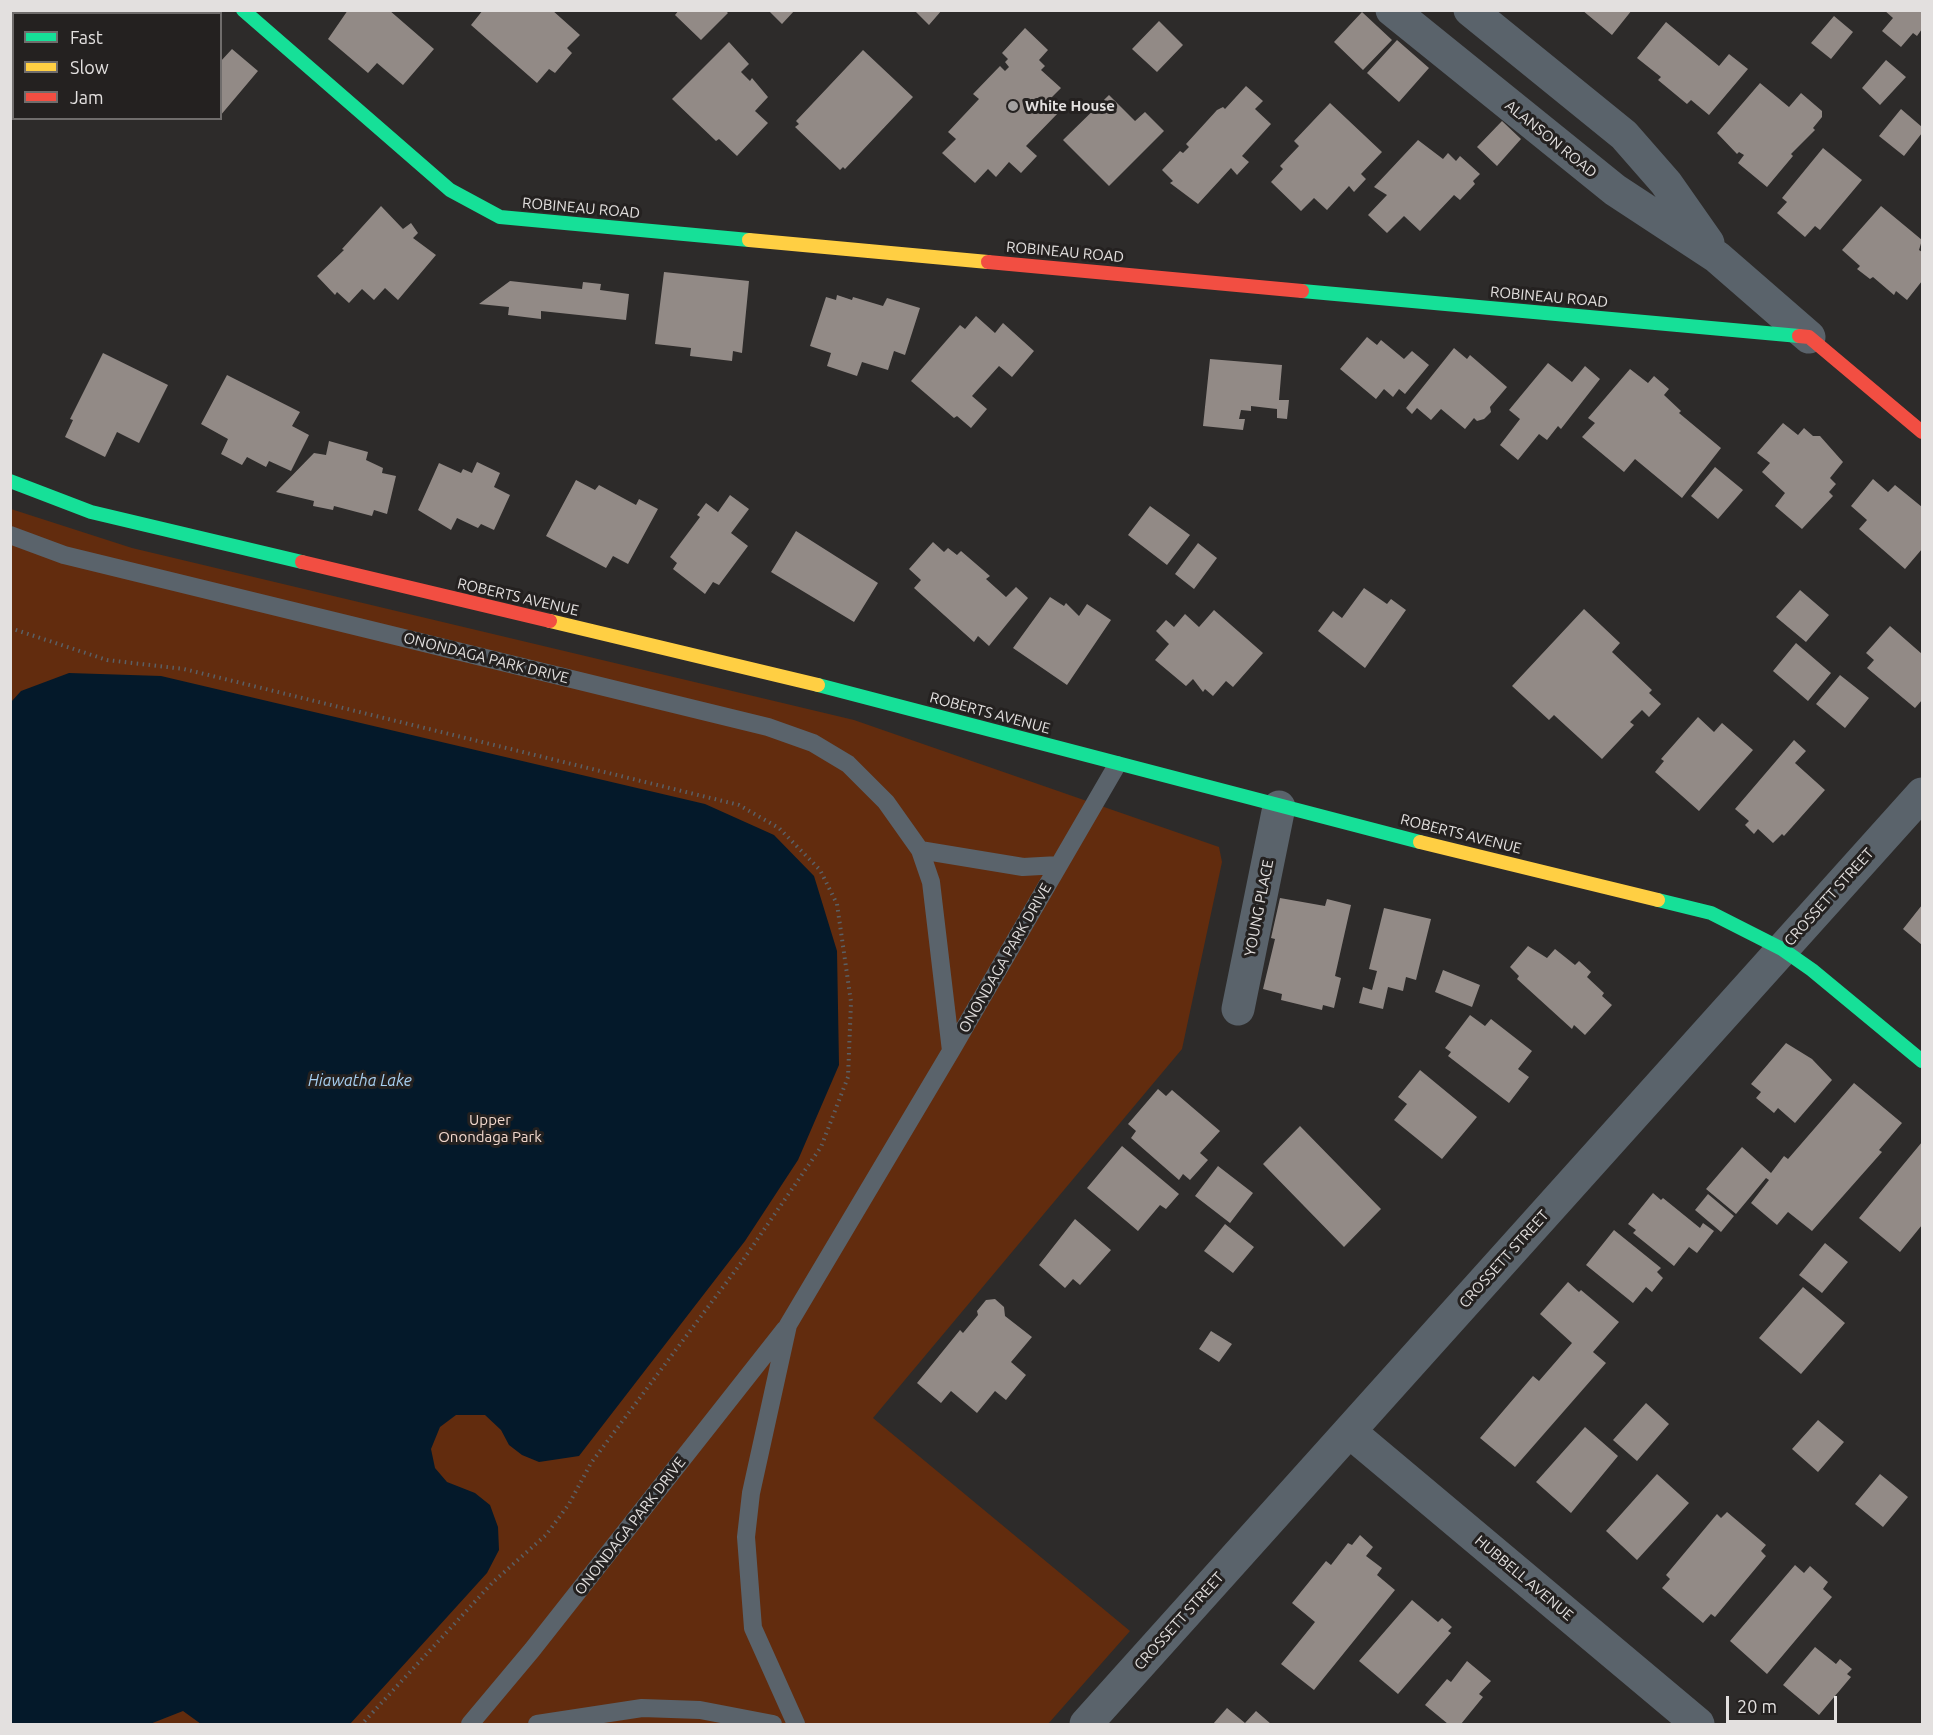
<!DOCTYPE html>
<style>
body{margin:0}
#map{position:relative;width:1933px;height:1735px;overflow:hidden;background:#2d2b2a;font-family:Ubuntu,sans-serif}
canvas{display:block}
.frame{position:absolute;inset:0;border:12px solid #e3e0df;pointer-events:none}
.legend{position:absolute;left:12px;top:12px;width:210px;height:108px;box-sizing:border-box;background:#242120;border:2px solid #706d6c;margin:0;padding:8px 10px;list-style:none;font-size:18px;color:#e3e0df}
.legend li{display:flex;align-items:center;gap:12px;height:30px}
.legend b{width:30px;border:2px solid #706d6c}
.scale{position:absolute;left:1726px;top:1696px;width:111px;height:27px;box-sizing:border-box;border:3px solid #e3e0df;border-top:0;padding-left:8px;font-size:18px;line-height:21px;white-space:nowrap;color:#e3e0df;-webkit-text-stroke:4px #242120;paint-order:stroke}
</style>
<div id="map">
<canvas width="1933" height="1735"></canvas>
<div class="frame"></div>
<ul class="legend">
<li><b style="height:8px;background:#16e098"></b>Fast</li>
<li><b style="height:8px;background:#ffcf43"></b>Slow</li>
<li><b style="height:8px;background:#f24e42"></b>Jam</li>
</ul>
<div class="scale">20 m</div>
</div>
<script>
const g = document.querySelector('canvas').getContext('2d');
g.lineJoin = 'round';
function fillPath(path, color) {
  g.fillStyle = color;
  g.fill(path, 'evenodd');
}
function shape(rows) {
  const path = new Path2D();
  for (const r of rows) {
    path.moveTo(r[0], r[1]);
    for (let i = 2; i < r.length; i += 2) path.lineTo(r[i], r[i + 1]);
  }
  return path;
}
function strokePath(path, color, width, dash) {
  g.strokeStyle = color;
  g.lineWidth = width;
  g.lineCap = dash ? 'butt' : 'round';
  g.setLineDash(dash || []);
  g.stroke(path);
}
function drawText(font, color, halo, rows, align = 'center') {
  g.font = font + ' Ubuntu,sans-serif';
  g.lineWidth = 6;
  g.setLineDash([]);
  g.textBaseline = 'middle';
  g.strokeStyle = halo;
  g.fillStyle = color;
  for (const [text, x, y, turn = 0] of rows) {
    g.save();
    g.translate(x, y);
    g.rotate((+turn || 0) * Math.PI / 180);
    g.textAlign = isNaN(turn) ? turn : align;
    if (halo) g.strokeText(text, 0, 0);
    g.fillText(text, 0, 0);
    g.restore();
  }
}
fillPath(shape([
 [11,509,132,548,854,720,1219,847,1222,862,1182,1049,873,1418,1130,1631,1048,1724,11,1724]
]), '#622c0e');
fillPath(shape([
 [69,673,161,676,705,804,774,835,814,876,837,951,839,1065,798,1160,745,1241,579,1456,539,1462,522,1455,509,1445,501,1430,485,1415,456,1415,440,1427,431,1449,435,1468,447,1482,475,1493,490,1505,498,1527,499,1550,487,1573,350,1724,201,1724,183,1711,150,1724,11,1724,11,702,21,691]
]), '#04192a');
fillPath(shape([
 [348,10,389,10,434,49,403,85,377,63,368,73,328,39],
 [483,10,552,10,580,35,567,48,572,53,555,73,549,69,537,83,471,25],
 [679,10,725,10,728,13,701,40,675,15],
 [768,10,795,10,782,24],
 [914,10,942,10,929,25],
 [1582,10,1632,10,1612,35],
 [1884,10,1922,10,1922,29,1917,36,1913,33,1901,47,1882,31,1893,18],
 [1362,12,1392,40,1363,70,1334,42],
 [1834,16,1853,32,1831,59,1811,43],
 [1159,21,1183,45,1157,72,1132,49],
 [1666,22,1719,66,1729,54,1748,69,1709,115,1691,100,1687,104,1658,80,1661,77,1637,58],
 [1025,28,1048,50,1039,60,1045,66,1041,70,1061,88,1048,101,1059,112,1026,146,1037,156,1021,173,1009,162,996,177,988,169,975,183,942,153,956,139,948,132,979,99,973,94,1000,66,1005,71,1009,67,1005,62,1008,59,1002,53],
 [1397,40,1429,68,1399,102,1367,73],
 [729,42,749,64,741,72,750,81,752,78,768,97,755,111,768,123,737,156,719,139,716,141,672,99],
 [232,49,258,71,220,116,220,62],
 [863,50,913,97,845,169,843,167,840,170,795,127,799,124,796,121],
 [1886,60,1906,77,1880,105,1862,88],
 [1760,83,1789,107,1801,93,1822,111,1822,117,1813,128,1815,130,1791,154,1793,156,1767,187,1738,163,1744,155,1739,152,1737,154,1717,133],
 [1246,86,1263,101,1255,109,1271,124,1242,156,1249,162,1237,175,1231,168,1198,204,1170,183,1173,181,1162,170,1180,151,1183,153,1189,147,1186,144,1217,110,1223,107,1225,109],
 [1109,95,1135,121,1145,112,1164,131,1109,186,1063,140],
 [1330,103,1382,152,1361,174,1366,179,1354,192,1349,186,1327,210,1314,198,1301,211,1271,182,1283,169,1280,166,1299,146,1294,141],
 [1901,109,1922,127,1922,133,1904,156,1879,136],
 [1502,121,1521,139,1497,166,1477,147],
 [1418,140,1443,159,1448,153,1456,161,1460,156,1480,174,1473,181,1475,184,1460,200,1454,195,1420,231,1404,216,1387,233,1368,215,1387,195,1374,187],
 [1823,148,1862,180,1820,230,1815,226,1805,237,1777,213,1787,202,1782,198],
 [381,206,403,229,411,223,418,233,413,238,436,255,398,300,385,288,374,300,362,289,349,303,337,292,335,295,317,276,344,250,342,249],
 [1881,206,1922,240,1919,250,1922,252,1922,281,1907,300,1896,291,1894,295,1873,277,1870,279,1857,269,1860,266,1842,250],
 [664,272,749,281,742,353,733,351,732,361,690,356,691,348,655,344],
 [510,281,582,289,583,282,601,284,600,290,629,294,626,320,541,311,541,319,508,315,509,307,479,304],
 [837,295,852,300,853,297,883,306,887,298,920,308,905,355,894,351,888,370,862,362,857,376,827,366,831,353,810,346,826,297,836,300],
 [976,316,995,333,1003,323,1034,351,1012,377,999,366,972,396,987,409,971,428,957,416,954,418,911,381,960,325,965,329],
 [1367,337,1377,345,1381,340,1404,359,1412,351,1429,365,1405,394,1399,389,1393,397,1384,389,1376,399,1340,369],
 [1454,348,1467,359,1470,355,1507,387,1490,407,1491,412,1484,419,1477,421,1474,418,1465,429,1441,409,1431,420,1417,408,1412,414,1406,408],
 [103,353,168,385,139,443,117,432,105,457,65,437,73,420,70,419],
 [1210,359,1282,365,1279,400,1289,400,1287,419,1277,418,1277,409,1251,406,1251,411,1241,410,1239,419,1245,419,1243,430,1203,426],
 [1548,363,1572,382,1585,366,1600,379,1561,429,1558,426,1547,440,1539,434,1518,460,1500,445,1520,419,1509,410],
 [1630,369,1648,383,1654,376,1669,389,1664,395,1681,411,1679,413,1721,448,1682,498,1635,459,1624,472,1582,437,1595,423,1588,418],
 [227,375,300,412,292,426,309,435,291,471,269,461,266,467,247,457,242,465,221,454,228,439,201,424],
 [1783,423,1798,435,1804,428,1813,436,1820,436,1843,462,1830,478,1836,484,1829,492,1833,496,1802,529,1775,506,1785,493,1762,472,1770,463,1757,453],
 [329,441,368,452,366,460,383,468,382,473,396,476,387,514,374,510,372,516,334,506,333,510,313,506,314,501,276,492,314,453,326,455],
 [477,462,500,473,494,487,510,495,494,530,481,524,478,528,457,518,451,530,418,510,439,463,461,473,463,469,472,473],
 [1715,467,1743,490,1718,519,1691,496],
 [1873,479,1888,492,1895,485,1922,507,1922,549,1905,569,1859,529,1867,520,1851,506],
 [576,480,595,490,599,485,636,505,639,499,658,509,628,564,613,556,606,568,546,536],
 [730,495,749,509,731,533,748,546,719,585,713,582,705,594,673,569,677,563,670,557,700,517,697,515,706,503,718,512],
 [1150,506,1190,535,1167,565,1128,535],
 [796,531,878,583,854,622,771,572],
 [933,542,944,552,948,548,957,555,961,551,990,576,986,579,1006,597,1016,587,1028,598,989,646,978,636,974,642,914,588,921,580,909,569],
 [1198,543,1217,558,1194,589,1175,574],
 [1364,588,1387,604,1391,599,1406,610,1365,668,1318,631,1333,611,1342,618],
 [1800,590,1829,615,1806,642,1776,617],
 [1050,597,1064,606,1066,603,1079,616,1087,604,1111,620,1067,685,1013,648],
 [1584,609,1620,643,1612,652,1652,690,1649,693,1661,704,1649,717,1642,710,1630,722,1634,725,1602,759,1554,715,1549,720,1512,686],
 [1214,610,1263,653,1233,687,1226,681,1213,696,1205,689,1203,692,1193,679,1186,686,1155,660,1169,644,1156,631,1166,620,1174,627,1185,614,1199,627],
 [1890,626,1922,654,1922,700,1915,708,1867,668,1874,660,1866,653],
 [1796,643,1831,673,1808,701,1773,671],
 [1840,675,1869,698,1845,728,1816,704],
 [1698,717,1714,732,1722,723,1753,750,1699,811,1655,772,1664,761,1661,759],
 [1794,740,1806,751,1795,763,1825,790,1784,836,1782,834,1773,843,1758,829,1754,834,1745,825,1749,821,1735,809],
 [1280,898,1325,906,1327,899,1351,905,1335,976,1341,978,1334,1008,1323,1005,1322,1010,1281,1000,1282,994,1263,989,1275,939,1271,938],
 [1922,905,1922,945,1903,929],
 [1384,908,1431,919,1416,980,1406,977,1403,991,1388,987,1383,1009,1359,1003,1363,987,1372,990,1377,971,1369,969],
 [1528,946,1547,958,1555,949,1575,965,1579,961,1591,972,1587,977,1604,993,1602,996,1612,1005,1585,1035,1574,1025,1572,1029,1517,979,1519,976,1510,967],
 [1443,970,1480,985,1472,1007,1435,992],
 [1470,1015,1485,1026,1491,1019,1532,1051,1518,1069,1529,1077,1509,1103,1448,1056,1451,1052,1445,1048],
 [1786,1043,1812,1059,1832,1080,1795,1123,1778,1108,1774,1113,1756,1098,1761,1092,1751,1084],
 [1420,1070,1477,1117,1442,1159,1394,1120,1407,1104,1398,1097],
 [1854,1083,1902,1123,1879,1150,1882,1152,1812,1231,1788,1212,1777,1225,1751,1203,1769,1180,1766,1178,1736,1214,1706,1189,1742,1147,1771,1173,1784,1156,1788,1159],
 [1158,1089,1166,1096,1172,1090,1220,1131,1200,1153,1208,1160,1190,1180,1183,1174,1179,1180,1131,1138,1136,1131,1128,1124],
 [1300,1126,1381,1209,1344,1247,1263,1164],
 [1922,1142,1922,1225,1900,1252,1859,1218],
 [1122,1146,1179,1194,1166,1209,1160,1205,1138,1231,1087,1188],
 [1218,1166,1253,1193,1230,1223,1195,1196],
 [1653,1193,1661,1200,1663,1198,1700,1228,1703,1223,1714,1231,1697,1253,1689,1247,1674,1266,1633,1233,1636,1230,1628,1224],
 [1708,1194,1734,1216,1721,1232,1695,1210],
 [1075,1219,1111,1250,1080,1285,1073,1279,1065,1288,1039,1265],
 [1225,1224,1254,1247,1233,1273,1204,1251],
 [1614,1230,1661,1268,1657,1272,1663,1278,1652,1292,1646,1287,1633,1303,1586,1265],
 [1825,1243,1848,1262,1822,1293,1799,1275],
 [1568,1282,1579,1292,1581,1290,1619,1322,1593,1352,1606,1363,1515,1467,1480,1438,1533,1376,1539,1381,1572,1343,1540,1314],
 [1803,1287,1845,1323,1801,1374,1759,1338],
 [995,1299,1004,1307,1005,1316,1032,1337,1011,1362,1026,1375,1006,1400,995,1391,977,1413,951,1391,941,1403,917,1383,960,1330,963,1333,978,1315,977,1311,986,1300],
 [1211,1331,1232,1344,1219,1362,1199,1349],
 [1646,1403,1669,1424,1637,1461,1613,1440],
 [1818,1420,1844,1442,1818,1472,1792,1449],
 [1585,1427,1618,1456,1571,1513,1536,1482],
 [1657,1474,1689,1503,1637,1560,1606,1531],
 [1880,1474,1908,1497,1883,1527,1855,1504],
 [1727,1512,1766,1545,1761,1551,1766,1556,1715,1617,1711,1614,1703,1623,1662,1588,1670,1579,1666,1575,1717,1514,1721,1518],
 [1360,1535,1373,1547,1366,1556,1382,1568,1377,1575,1395,1590,1314,1690,1281,1664,1315,1622,1292,1603,1326,1561,1331,1565,1348,1543,1352,1545],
 [1795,1565,1804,1573,1810,1566,1828,1582,1823,1589,1832,1597,1767,1674,1730,1641],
 [1412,1600,1438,1622,1442,1618,1452,1627,1448,1631,1451,1633,1398,1694,1359,1661],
 [1815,1647,1836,1664,1840,1659,1852,1669,1847,1674,1851,1677,1819,1715,1783,1685],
 [1467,1661,1491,1681,1479,1694,1483,1697,1461,1724,1448,1724,1425,1705,1447,1679,1451,1682],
 [1227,1708,1245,1723,1256,1711,1271,1724,1213,1724]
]), '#928a86');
strokePath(shape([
 [10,628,107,660,184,669,739,805,779,828,820,870,837,904,851,1002,848,1077,821,1147,741,1263,591,1463,569,1504,546,1535,493,1582,362,1724]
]), '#5b6065', 4, [1.5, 4.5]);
strokePath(shape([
 [10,535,64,555,768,727,813,743,848,764,886,802,920,850,931,882,951,1051],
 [920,850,1023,867,1059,865],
 [470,1724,532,1650,785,1329],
 [537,1724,642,1708,700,1710,773,1724],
 [796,1724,753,1628,746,1537,751,1493,788,1325,951,1051,1117,765]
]), '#5a636b', 18);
strokePath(shape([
 [1392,10,1615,190,1717,257,1809,337],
 [1470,10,1624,135,1666,183,1708,243],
 [1238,1009,1279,807],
 [1350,1432,1698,1724],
 [1086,1724,1922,794]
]), '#5a636b', 33);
strokePath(shape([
 [243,10,450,190,500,217,749,240],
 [1302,291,1799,336],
 [10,481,91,512,302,562],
 [818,685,1420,842],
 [1658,900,1711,913,1782,949,1812,970,1922,1061]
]), '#16e098', 14);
strokePath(shape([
 [749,240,988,262],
 [550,621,818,685],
 [1420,842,1658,900]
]), '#ffcf43', 14);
strokePath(shape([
 [988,262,1302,291],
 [1799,336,1809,337,1922,432],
 [302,562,550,621]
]), '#f24e42', 14);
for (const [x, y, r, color] of [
 [1013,106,6,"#a3a1a0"]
]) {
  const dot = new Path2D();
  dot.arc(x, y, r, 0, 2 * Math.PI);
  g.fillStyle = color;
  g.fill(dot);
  strokePath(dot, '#242120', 2);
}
drawText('bold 15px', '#e3e0df', '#242120', [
 ["White House",1025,106]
], 'left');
drawText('15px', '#e3e0df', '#242120', [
 ["ALANSON ROAD",1551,139,39],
 ["ROBINEAU ROAD",581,208,5],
 ["ROBINEAU ROAD",1065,252,5],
 ["ROBINEAU ROAD",1549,297,5],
 ["ROBERTS AVENUE",518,597,13],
 ["ONONDAGA PARK DRIVE",486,658,14],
 ["ROBERTS AVENUE",990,713,15],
 ["ROBERTS AVENUE",1461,834,14],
 ["CROSSETT STREET",1829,897,-48],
 ["YOUNG PLACE",1259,908,-79],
 ["ONONDAGA PARK DRIVE",1005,958,-60],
 ["CROSSETT STREET",1504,1259,-48],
 ["ONONDAGA PARK DRIVE",630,1526,-52],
 ["HUBBELL AVENUE",1524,1578,40],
 ["CROSSETT STREET",1179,1621,-48]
]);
drawText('15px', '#f1d8cd', '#242120', [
 ["Upper",490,1120],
 ["Onondaga Park",490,1137]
]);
drawText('italic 16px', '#a7cff0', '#242120', [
 ["Hiawatha Lake",360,1081]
]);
</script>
